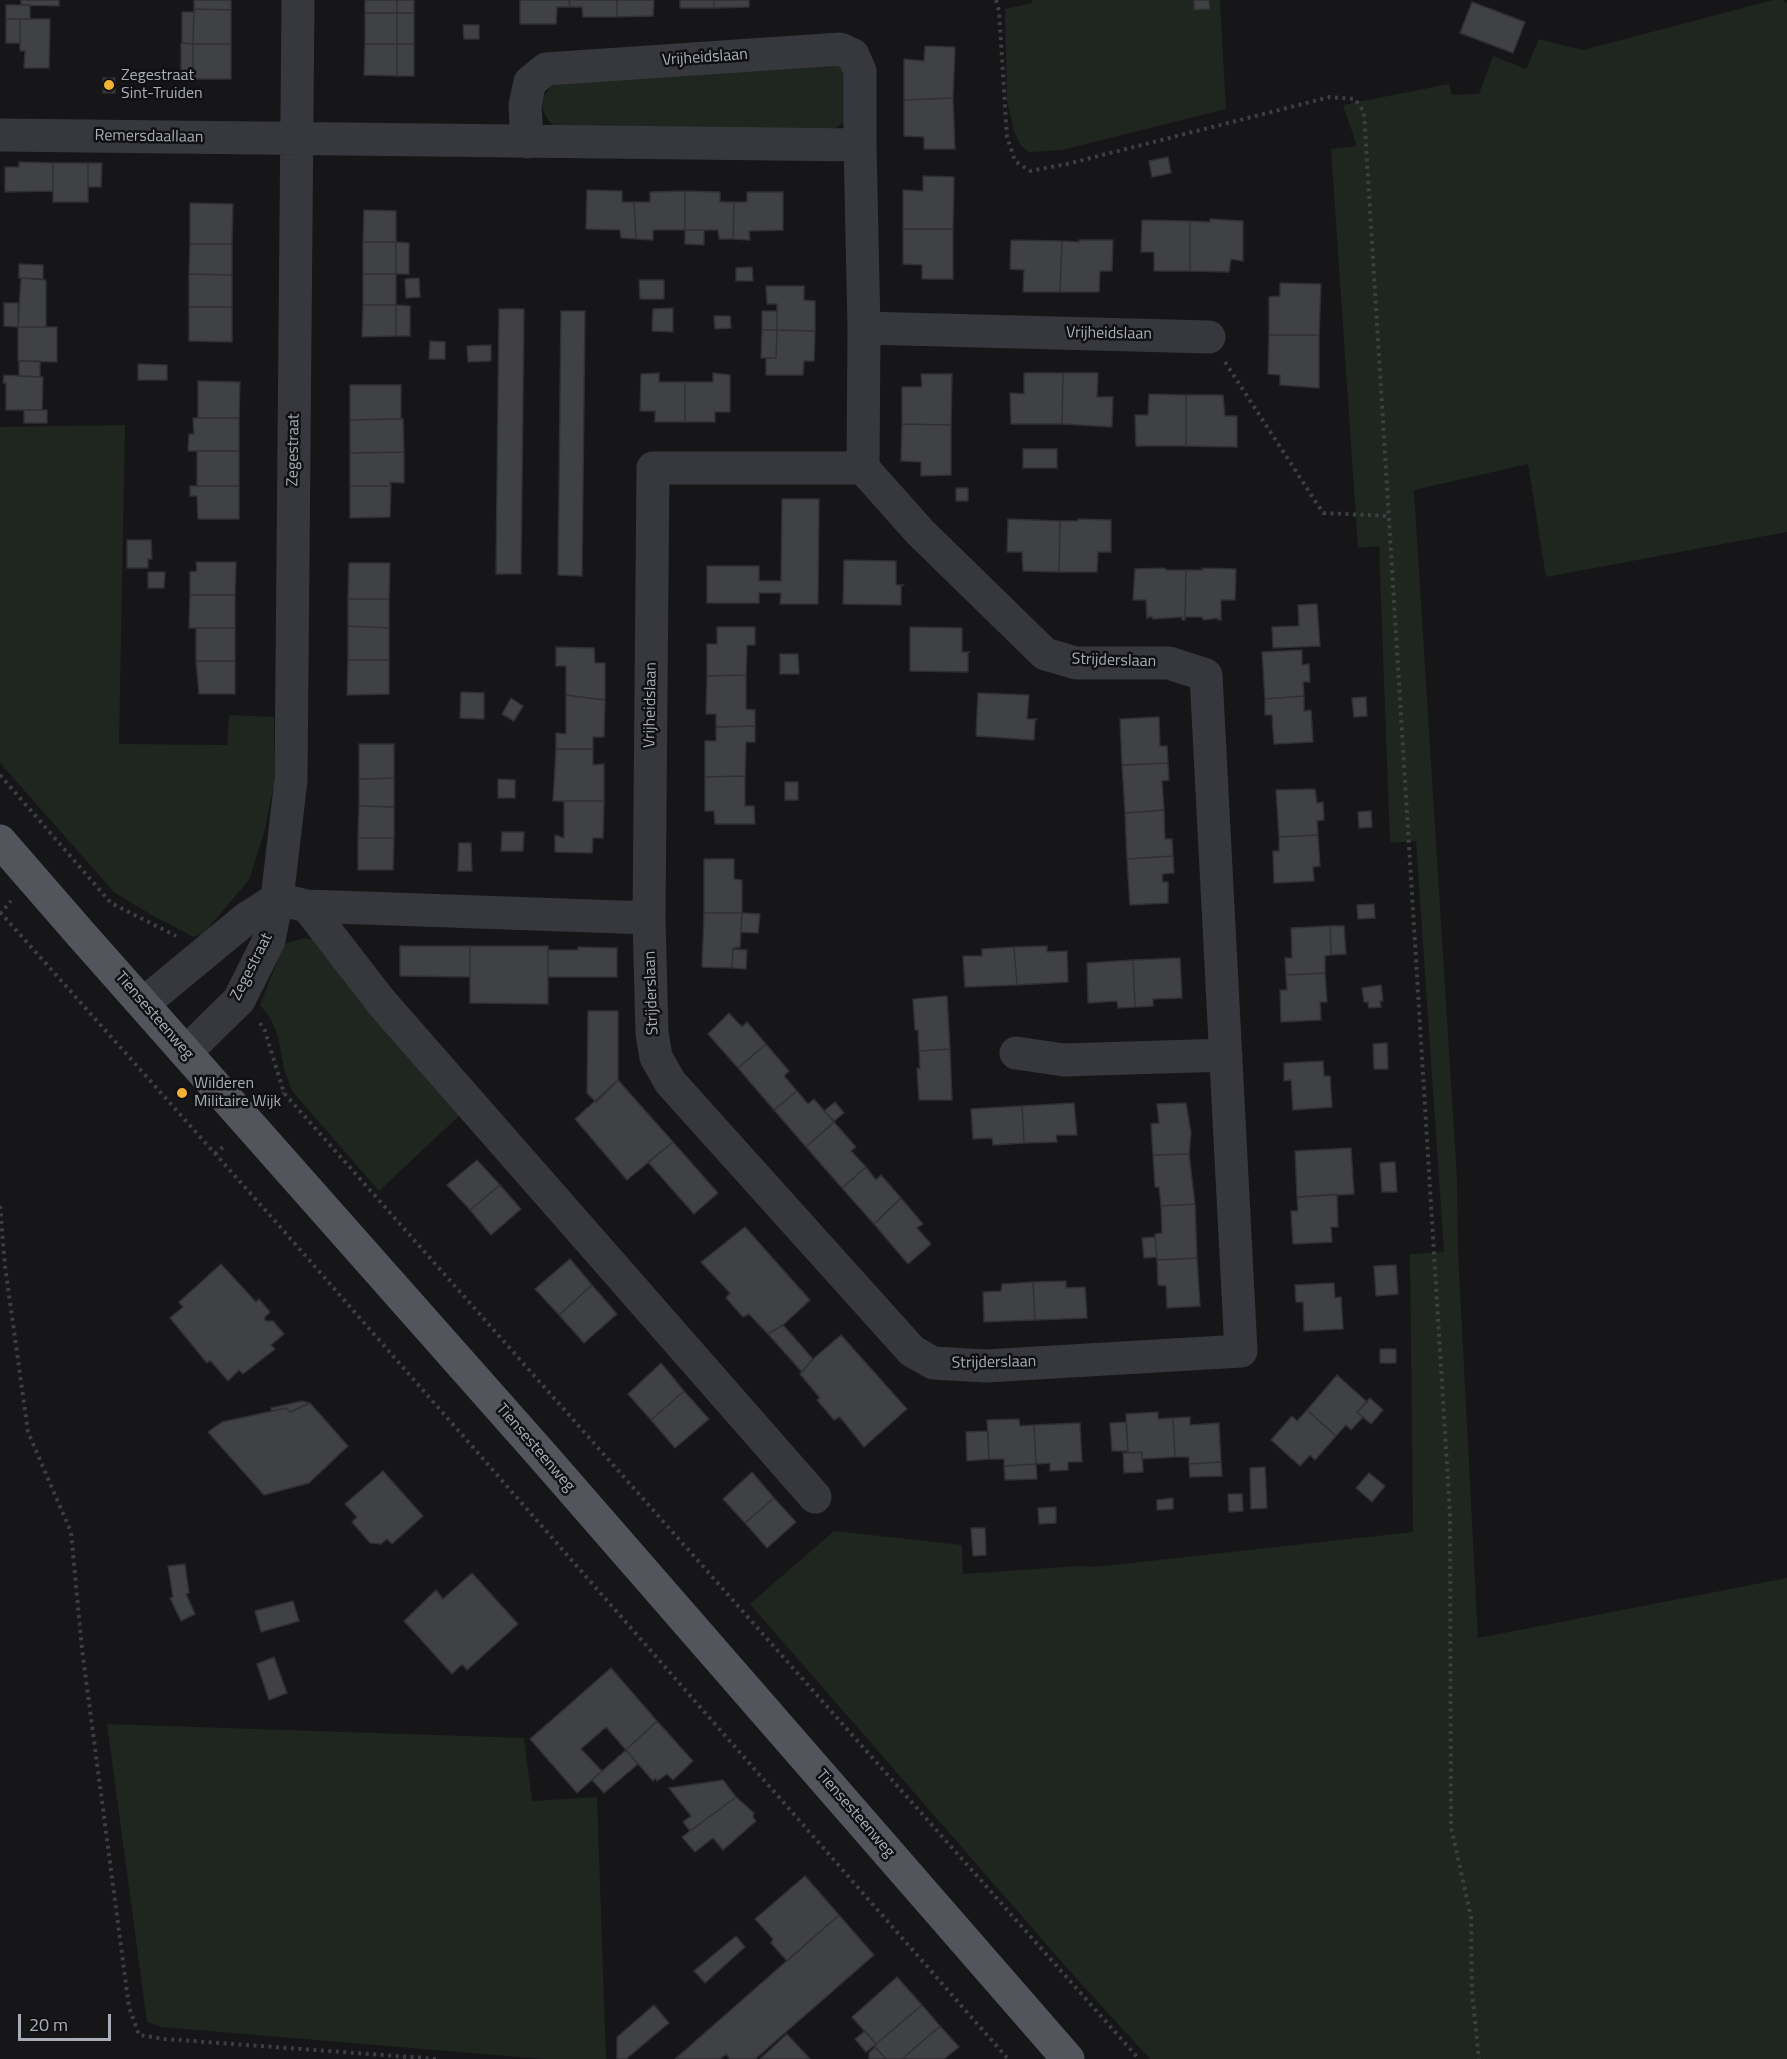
<!DOCTYPE html>
<style>
body{margin:0}
#map{position:relative;width:1787px;height:2059px;overflow:hidden;background:#161618;font-family:"Titillium Web",sans-serif}
canvas{display:block}
.scale{position:absolute;left:18px;top:2014px;width:93px;height:27px;box-sizing:border-box;border:3px solid #a8adb8;border-top:0;padding-left:8px;font-size:18px;line-height:21px;white-space:nowrap;color:#a8adb8;-webkit-text-stroke:4px #111113;paint-order:stroke}
</style>
<div id="map">
<canvas width="1787" height="2059"></canvas>
<div class="scale">20 m</div>
</div>
<script>
const g = document.querySelector('canvas').getContext('2d');
g.lineJoin = 'round';
function fillPath(path, color) {
  g.fillStyle = color;
  g.fill(path, 'evenodd');
}
function shape(rows) {
  const path = new Path2D();
  for (const r of rows) {
    path.moveTo(r[0], r[1]);
    for (let i = 2; i < r.length; i += 2) path.lineTo(r[i], r[i + 1]);
  }
  return path;
}
function strokePath(path, color, width, dash) {
  g.strokeStyle = color;
  g.lineWidth = width;
  g.lineCap = dash ? 'butt' : 'round';
  g.setLineDash(dash || []);
  g.stroke(path);
}
function drawText(font, color, halo, rows, align = 'center') {
  g.font = font + ' "Titillium Web",sans-serif';
  g.lineWidth = 5;
  g.setLineDash([]);
  g.textBaseline = 'middle';
  g.strokeStyle = halo;
  g.fillStyle = color;
  for (const [text, x, y, turn = 0] of rows) {
    g.save();
    g.translate(x, y);
    g.rotate((+turn || 0) * Math.PI / 180);
    g.textAlign = isNaN(turn) ? turn : align;
    if (halo) g.strokeText(text, 0, 0);
    g.fillText(text, 0, 0);
    g.restore();
  }
}
fillPath(shape([
 [1032,0,1220,0,1226,109,1062,150,1029,152,1021,146,1014,131,1007,101,1005,9,1032,3],
 [1773,0,1783,0,1787,3,1787,532,1546,577,1528,464,1414,490,1457,1179,1458,1251,1478,1638,1787,1578,1787,2059,1150,2059,1067,1968,750,1604,834,1531,962,1545,963,1574,1079,1566,1095,1567,1413,1532,1410,1254,1444,1252,1416,841,1390,843,1379,546,1358,548,1331,149,1357,146,1343,105,1449,84,1452,95,1479,94,1493,56,1526,69,1539,39,1583,50],
 [823,59,845,66,847,121,834,129,555,126,548,120,543,110,542,102,545,95,550,87,559,83],
 [125,425,119,744,227,745,229,715,274,717,274,785,264,833,249,880,204,933,194,937,155,917,114,892,0,763,0,427],
 [304,938,315,940,462,1113,379,1191,292,1091,284,1069,278,1036,270,1018,260,1005,284,944],
 [107,1724,524,1738,532,1801,597,1797,606,2059,542,2059,162,2027,147,2022]
]), '#1e261f');
const building = shape([
 [21,0,59,0,59,6,21,5,21,0],
 [194,0,231,0,231,10,194,9,194,0],
 [365,0,397,0,397,13,365,13,365,0],
 [397,0,414,0,414,13,397,13,397,0],
 [520,0,569,0,570,7,557,7,556,24,520,24,520,0],
 [569,0,617,0,617,17,583,17,582,7,570,7,569,0],
 [617,0,654,0,653,16,617,17,617,0],
 [680,0,714,0,714,8,680,8,680,0],
 [714,0,749,0,749,7,714,8,714,0],
 [1194,0,1209,0,1210,9,1194,10,1194,0],
 [1472,2,1525,22,1513,53,1460,33,1472,2],
 [6,5,30,5,30,19,6,19,6,5],
 [194,9,231,10,231,44,193,44,194,9],
 [182,12,194,12,193,44,182,43,182,12],
 [365,13,397,13,397,44,365,44,365,13],
 [397,13,414,13,414,44,397,44,397,13],
 [6,19,20,19,20,43,6,43,6,19],
 [20,19,50,19,49,68,24,68,25,51,20,51,20,19],
 [463,25,479,25,479,39,464,39,463,25],
 [181,43,193,44,193,76,181,76,181,43],
 [193,44,231,44,231,79,193,79,193,44],
 [365,44,397,44,397,76,364,75,365,44],
 [397,44,414,44,414,76,397,76,397,44],
 [925,46,955,47,953,98,904,100,904,59,924,61,925,46],
 [103,78,115,78,115,93,103,93,103,78],
 [953,98,955,149,924,149,924,137,904,136,904,100,953,98],
 [1168,157,1171,173,1152,177,1149,161,1168,157],
 [19,162,53,163,53,191,5,192,5,167,19,167,19,162],
 [53,163,88,163,88,202,53,202,53,163],
 [88,163,102,163,101,187,88,187,88,163],
 [923,176,954,177,953,229,903,229,903,190,923,191,923,176],
 [587,190,622,191,622,202,634,202,636,239,621,238,620,230,586,229,587,190],
 [685,191,685,230,653,230,653,240,636,239,634,202,650,202,650,192,685,191],
 [685,191,720,192,720,202,734,202,733,239,719,239,718,230,685,230,685,191],
 [747,192,783,192,783,230,749,231,750,240,733,239,734,202,747,202,747,192],
 [190,203,233,204,232,244,190,244,190,203],
 [364,210,396,211,396,242,363,242,364,210],
 [1210,219,1243,221,1243,261,1231,259,1229,272,1190,271,1190,221,1210,222,1210,219],
 [1142,220,1190,221,1190,271,1154,271,1154,252,1141,252,1142,220],
 [903,229,953,229,953,279,922,279,922,265,903,264,903,229],
 [685,230,704,230,704,245,685,244,685,230],
 [1011,240,1062,241,1060,292,1023,292,1024,270,1010,269,1011,240],
 [1079,240,1113,240,1112,271,1100,271,1099,292,1060,292,1062,241,1080,242,1079,240],
 [363,242,396,242,396,274,363,274,363,242],
 [396,242,409,243,409,274,396,274,396,242],
 [190,244,232,244,232,275,189,274,190,244],
 [19,264,43,265,43,279,19,278,19,264],
 [752,267,753,281,736,281,736,268,752,267],
 [189,274,232,275,232,307,189,307,189,274],
 [363,274,396,274,396,305,363,305,363,274],
 [21,278,46,280,46,327,18,327,21,278],
 [419,278,420,297,406,298,405,279,419,278],
 [639,280,664,280,664,299,640,299,639,280],
 [1280,283,1321,284,1319,335,1269,335,1269,297,1280,296,1280,283],
 [766,286,804,286,804,300,815,301,815,331,777,330,777,304,767,304,766,286],
 [4,303,18,303,18,327,4,326,4,303],
 [363,305,396,305,396,336,362,337,363,305],
 [396,305,410,306,410,336,396,336,396,305],
 [189,307,232,307,232,342,189,341,189,307],
 [673,308,673,332,652,331,653,309,673,308],
 [499,309,524,309,521,574,496,574,499,309],
 [561,311,585,311,582,576,558,575,561,311],
 [762,311,777,311,777,330,762,330,762,311],
 [714,316,730,316,731,328,715,329,714,316],
 [18,327,57,327,57,362,18,361,18,327],
 [762,330,777,330,776,358,761,358,762,330],
 [777,330,815,331,814,361,804,361,803,375,766,375,766,358,776,358,777,330],
 [1269,335,1319,335,1319,388,1280,385,1280,375,1268,374,1269,335],
 [430,341,445,342,445,359,429,359,430,341],
 [491,345,491,361,468,362,467,346,491,345],
 [19,361,40,361,40,377,19,376,19,361],
 [138,364,167,365,167,380,138,380,138,364],
 [659,373,659,382,685,382,685,422,655,422,655,411,640,411,641,374,659,373],
 [713,373,730,375,730,412,715,412,715,422,685,422,685,382,713,382,713,373],
 [1024,373,1063,373,1062,424,1011,424,1010,393,1024,394,1024,373],
 [1063,373,1098,373,1097,397,1113,397,1112,427,1062,424,1063,373],
 [921,374,952,374,951,425,902,424,902,387,922,387,921,374],
 [4,375,43,377,42,410,6,410,6,383,3,383,4,375],
 [198,381,240,382,239,418,198,418,198,381],
 [350,385,401,385,401,419,350,420,350,385],
 [1149,394,1186,395,1186,446,1136,446,1135,415,1148,415,1149,394],
 [1186,395,1223,395,1225,416,1237,416,1237,447,1186,446,1186,395],
 [24,410,47,410,47,423,24,423,24,410],
 [193,418,239,418,239,451,188,451,189,434,194,434,193,418],
 [392,419,403,419,404,452,350,453,350,420,392,419],
 [902,424,951,425,951,475,921,476,921,462,901,461,902,424],
 [1023,449,1057,449,1057,468,1023,468,1023,449],
 [197,451,239,451,239,486,197,486,197,451],
 [404,452,404,483,390,482,391,486,350,486,350,453,404,452],
 [190,486,239,486,239,519,198,519,197,496,190,496,190,486],
 [350,486,391,486,390,517,350,518,350,486],
 [956,488,968,488,968,501,956,501,956,488],
 [782,499,819,499,818,604,780,604,781,593,759,593,759,603,707,603,707,566,759,566,759,581,781,581,782,499],
 [1008,519,1060,521,1059,572,1023,571,1022,552,1007,552,1008,519],
 [1078,519,1111,520,1111,552,1098,552,1097,572,1059,572,1060,521,1078,521,1078,519],
 [127,540,151,540,152,559,148,559,148,568,127,568,127,540],
 [844,560,896,561,896,585,904,585,901,586,901,605,843,604,844,560],
 [196,562,236,562,235,595,190,595,190,572,197,571,196,562],
 [349,563,390,563,389,599,348,599,349,563],
 [1165,568,1166,570,1186,570,1185,620,1182,620,1182,617,1153,619,1152,617,1149,617,1147,619,1146,600,1133,600,1135,569,1165,568],
 [1202,568,1236,569,1235,600,1221,600,1221,620,1218,620,1218,618,1203,620,1202,617,1185,617,1186,570,1203,570,1202,568],
 [148,572,165,572,164,588,148,588,148,572],
 [190,595,235,595,235,628,189,628,190,595],
 [348,599,389,599,389,628,348,626,348,599],
 [1317,604,1320,646,1273,648,1272,627,1299,626,1298,605,1317,604],
 [348,626,389,628,389,660,348,660,348,626],
 [717,627,755,627,755,645,747,645,746,675,707,676,707,644,717,644,717,627],
 [910,627,962,628,962,652,970,652,968,653,968,672,910,671,910,627],
 [196,628,235,628,235,661,196,661,196,628],
 [556,647,594,648,595,663,605,663,605,700,566,695,566,666,556,666,556,647],
 [1302,650,1302,665,1309,664,1310,682,1303,682,1304,696,1265,699,1262,652,1302,650],
 [780,654,798,654,799,674,780,674,780,654],
 [348,660,389,660,389,694,347,695,348,660],
 [196,661,235,661,235,694,199,694,196,661],
 [746,675,746,709,755,710,755,726,716,727,716,714,706,714,707,676,746,675],
 [461,692,484,693,484,719,460,718,461,692],
 [978,693,1029,695,1027,719,1037,719,1035,721,1034,740,976,736,978,693],
 [566,695,605,700,604,737,593,737,593,749,556,749,556,733,566,734,566,695],
 [1304,696,1304,711,1311,710,1313,742,1274,744,1272,715,1265,715,1265,699,1304,696],
 [1366,697,1367,716,1354,717,1352,698,1366,697],
 [511,698,523,706,514,721,502,714,511,698],
 [1159,717,1160,746,1167,746,1168,763,1122,765,1120,719,1159,717],
 [755,726,755,742,746,742,745,776,705,777,705,741,716,741,716,727,755,726],
 [359,744,394,744,394,778,359,779,359,744],
 [556,749,593,749,593,765,604,764,604,801,553,801,556,749],
 [1168,763,1169,780,1162,781,1164,810,1125,813,1122,765,1168,763],
 [745,776,745,806,754,806,755,824,715,824,714,811,705,811,705,777,745,776],
 [394,778,394,807,359,806,359,779,394,778],
 [498,779,515,780,515,798,498,798,498,779],
 [785,782,798,782,798,800,785,800,785,782],
 [1315,789,1317,803,1323,802,1324,820,1317,821,1318,835,1279,837,1276,790,1315,789],
 [564,801,604,801,603,838,593,838,592,853,555,852,555,835,564,838,564,801],
 [359,806,394,807,394,838,358,838,359,806],
 [1164,810,1165,839,1172,839,1173,856,1127,859,1125,813,1164,810],
 [1371,811,1372,827,1359,828,1358,812,1371,811],
 [502,832,524,832,523,851,501,851,502,832],
 [1318,835,1320,866,1313,867,1314,881,1274,883,1273,851,1279,851,1279,837,1318,835],
 [358,838,394,838,393,870,358,870,358,838],
 [459,843,471,843,472,871,458,871,459,843],
 [1173,856,1174,873,1162,874,1163,882,1168,882,1168,903,1130,905,1127,859,1173,856],
 [704,859,734,859,734,879,742,880,742,913,704,913,704,859],
 [1374,904,1375,918,1358,919,1357,905,1374,904],
 [704,913,742,913,740,947,733,948,732,968,702,967,704,913],
 [742,913,760,914,758,933,741,932,742,913],
 [1330,926,1344,926,1346,954,1331,955,1330,926],
 [1330,926,1331,955,1325,956,1325,973,1286,975,1285,958,1292,958,1291,928,1330,926],
 [400,946,470,946,470,977,400,976,400,946],
 [470,946,548,946,548,1004,470,1003,470,946],
 [1047,946,1047,952,1067,951,1068,982,1017,985,1014,947,1047,946],
 [578,947,617,948,617,977,548,977,548,950,578,950,578,947],
 [1014,947,1017,985,965,987,963,956,982,956,982,949,1014,947],
 [733,949,747,950,746,969,732,968,733,949],
 [1180,958,1182,998,1153,999,1153,1006,1135,1007,1133,960,1180,958],
 [1133,960,1135,1007,1118,1008,1117,1001,1088,1003,1087,963,1133,960],
 [1325,973,1327,1002,1320,1002,1321,1020,1281,1022,1280,990,1287,990,1286,975,1325,973],
 [1381,985,1383,1001,1380,1001,1381,1007,1369,1008,1368,1002,1364,1002,1362,988,1381,985],
 [947,996,950,1049,919,1051,918,1030,915,1030,913,999,947,996],
 [588,1011,618,1011,618,1080,596,1102,587,1093,588,1011],
 [729,1013,742,1027,747,1022,766,1044,738,1068,708,1034,729,1013],
 [1387,1043,1388,1069,1374,1069,1373,1044,1387,1043],
 [766,1044,789,1071,784,1076,797,1091,774,1110,738,1068,766,1044],
 [950,1049,952,1100,919,1100,917,1068,920,1069,919,1051,950,1049],
 [1323,1061,1324,1076,1330,1076,1332,1107,1293,1110,1291,1080,1284,1081,1284,1063,1323,1061],
 [618,1080,673,1142,627,1180,575,1119,618,1080],
 [797,1091,808,1104,814,1099,834,1122,806,1147,774,1110,797,1091],
 [835,1102,844,1113,834,1121,824,1111,835,1102],
 [1074,1103,1077,1135,1056,1135,1057,1142,1024,1143,1022,1106,1074,1103],
 [1186,1103,1191,1133,1189,1154,1153,1155,1151,1124,1159,1123,1157,1104,1186,1103],
 [1022,1106,1024,1143,993,1145,992,1138,973,1139,971,1109,1022,1106],
 [834,1122,856,1147,851,1151,866,1167,842,1188,806,1147,834,1122],
 [673,1142,718,1193,694,1214,648,1162,673,1142],
 [1351,1148,1354,1194,1297,1197,1295,1151,1351,1148],
 [1189,1154,1195,1204,1161,1206,1159,1187,1155,1187,1153,1155,1189,1154],
 [477,1160,500,1185,470,1210,447,1185,477,1160],
 [1395,1162,1397,1192,1382,1192,1380,1163,1395,1162],
 [866,1167,876,1180,881,1175,901,1198,874,1224,842,1188,866,1167],
 [500,1185,521,1209,491,1235,470,1210,500,1185],
 [1337,1194,1338,1227,1331,1227,1332,1242,1293,1244,1291,1211,1298,1211,1297,1197,1337,1194],
 [901,1198,923,1224,917,1228,931,1244,908,1264,874,1224,901,1198],
 [1195,1204,1197,1258,1157,1260,1155,1234,1162,1233,1161,1206,1195,1204],
 [745,1227,810,1300,783,1325,768,1334,749,1314,743,1317,726,1298,730,1293,701,1262,745,1227],
 [1155,1237,1157,1257,1144,1258,1142,1238,1155,1237],
 [1197,1258,1200,1306,1167,1308,1166,1286,1158,1285,1157,1260,1197,1258],
 [570,1259,592,1285,559,1315,535,1289,570,1259],
 [221,1264,256,1302,259,1299,270,1312,264,1318,266,1321,273,1321,284,1334,271,1345,275,1349,243,1374,239,1370,228,1381,210,1360,207,1363,170,1318,183,1307,179,1302,221,1264],
 [1396,1265,1398,1294,1376,1296,1374,1266,1396,1265],
 [1066,1281,1066,1288,1085,1287,1087,1318,1035,1320,1033,1282,1066,1281],
 [1033,1282,1035,1320,984,1322,983,1292,1001,1291,1002,1284,1033,1282],
 [1334,1283,1335,1298,1341,1297,1343,1329,1304,1331,1303,1302,1296,1302,1295,1285,1334,1283],
 [592,1285,617,1314,584,1343,559,1315,592,1285],
 [783,1325,813,1359,802,1372,768,1334,783,1325],
 [841,1335,907,1409,864,1447,840,1417,834,1420,817,1400,820,1398,800,1374,813,1359,841,1335],
 [1380,1349,1396,1349,1396,1363,1380,1363,1380,1349],
 [661,1363,684,1391,651,1420,628,1394,661,1363],
 [1337,1375,1367,1402,1357,1412,1363,1417,1351,1430,1346,1425,1336,1436,1307,1410,1337,1375],
 [684,1391,709,1419,675,1448,651,1420,684,1391],
 [1370,1398,1383,1410,1371,1424,1357,1412,1370,1398],
 [302,1401,310,1403,290,1412,286,1408,272,1411,271,1408,302,1401],
 [310,1403,348,1446,309,1483,264,1495,208,1432,222,1422,286,1408,290,1412,310,1403],
 [1307,1410,1336,1436,1315,1460,1310,1455,1300,1466,1271,1440,1292,1416,1297,1421,1307,1410],
 [1158,1412,1158,1419,1173,1418,1175,1457,1142,1459,1142,1452,1128,1453,1126,1414,1158,1412],
 [1190,1417,1190,1425,1219,1423,1221,1462,1189,1464,1189,1457,1175,1457,1173,1418,1190,1417],
 [1019,1419,1020,1426,1034,1425,1036,1464,1004,1466,1004,1459,989,1459,987,1420,1019,1419],
 [1126,1422,1128,1451,1112,1451,1110,1423,1126,1422],
 [1080,1423,1082,1462,1068,1462,1068,1470,1050,1471,1050,1463,1036,1464,1034,1425,1080,1423],
 [988,1431,989,1459,967,1461,966,1432,988,1431],
 [1142,1452,1143,1472,1124,1473,1123,1453,1142,1452],
 [1221,1462,1222,1476,1190,1477,1189,1464,1221,1462],
 [1036,1464,1037,1479,1005,1480,1004,1466,1036,1464],
 [1265,1467,1267,1508,1251,1509,1250,1468,1265,1467],
 [383,1471,423,1516,392,1544,387,1539,381,1544,370,1543,352,1522,357,1517,345,1504,383,1471],
 [752,1472,774,1498,745,1523,723,1499,752,1472],
 [1369,1473,1385,1486,1372,1502,1356,1488,1369,1473],
 [1228,1494,1242,1494,1243,1511,1229,1512,1228,1494],
 [774,1498,796,1522,767,1548,745,1523,774,1498],
 [1173,1498,1173,1509,1157,1510,1157,1500,1173,1498],
 [1056,1507,1056,1523,1039,1524,1038,1508,1056,1507],
 [971,1528,985,1528,986,1555,973,1556,971,1528],
 [185,1564,189,1593,186,1594,195,1614,181,1621,170,1598,173,1597,168,1566,185,1564],
 [472,1573,518,1624,467,1670,462,1664,452,1674,404,1621,436,1590,443,1599,472,1573],
 [293,1601,299,1621,261,1632,255,1611,293,1601],
 [274,1657,287,1693,269,1700,257,1664,274,1657],
 [611,1668,657,1721,626,1750,606,1727,581,1749,602,1771,577,1793,530,1739,611,1668],
 [657,1721,693,1761,673,1780,667,1774,657,1781,655,1778,653,1781,626,1750,657,1721],
 [626,1750,638,1764,604,1793,592,1780,626,1750],
 [723,1780,736,1797,690,1831,683,1822,691,1816,669,1788,723,1780],
 [736,1797,754,1813,753,1817,756,1821,723,1850,713,1838,695,1852,682,1837,736,1797],
 [805,1876,839,1915,787,1961,771,1943,773,1939,755,1919,805,1876],
 [839,1915,874,1955,755,2059,730,2059,726,2054,720,2059,675,2059,839,1915],
 [736,1936,745,1947,705,1983,694,1971,736,1936],
 [897,1977,922,2005,876,2044,852,2017,897,1977],
 [654,2005,669,2023,626,2059,617,2059,617,2037,654,2005],
 [922,2005,940,2026,902,2059,886,2059,875,2047,876,2044,922,2005],
 [940,2026,959,2047,944,2059,902,2059,940,2026],
 [865,2031,876,2044,866,2052,855,2039,865,2031],
 [787,2034,810,2059,760,2059,787,2034],
 [875,2047,886,2059,869,2059,869,2053,875,2047]
]);
fillPath(building, '#404145');
strokePath(building, '#303034', 1.5);
strokePath(shape([
 [996,0,999,11,1007,137,1015,161,1030,171,1067,164,1330,97,1355,99,1364,112,1450,1514,1451,1827,1471,1917,1472,1992,1479,2059],
 [1225,362,1323,513,1388,516],
 [0,775,111,903,176,936],
 [0,912,275,1221,1008,2059],
 [0,914,11,901],
 [260,1023,265,1031,284,1093,1139,2059],
 [272,1104,284,1093],
 [215,1154,226,1144],
 [0,1206,5,1266,28,1432,71,1532,82,1649,129,2007,139,2035,165,2039,437,2059]
]), '#3d3f44', 4, [3, 4.5]);
strokePath(shape([
 [0,135,860,145,864,328,863,468],
 [527,142,525,105,530,82,546,69,840,49,853,55,860,71,860,145],
 [864,328,1209,337],
 [277,899,307,906,649,918,653,468,863,468],
 [307,906,382,1003,815,1497],
 [649,918,652,1033,656,1057,670,1082,912,1351,933,1363,986,1366,1241,1351,1206,675,1169,663,1076,663,1045,654,920,532,863,468],
 [143,1004,247,918,277,899],
 [186,1052,239,1000,269,940,277,899,291,780,298,0],
 [1016,1053,1064,1060,1226,1055]
]), '#37383d', 33);
strokePath(shape([
 [0,841,79,932,542,1455,1068,2059]
]), '#53555c', 33);
for (const [x, y, r, color] of [
 [109,85,6,"#f2b134"],
 [182,1093,6,"#f2b134"]
]) {
  const dot = new Path2D();
  dot.arc(x, y, r, 0, 2 * Math.PI);
  g.fillStyle = color;
  g.fill(dot);
  strokePath(dot, '#111113', 2);
}
drawText('16px', '#a8adb8', '#111113', [
 ["Vrijheidslaan",705,58,-4],
 ["Remersdaallaan",149,137,1],
 ["Vrijheidslaan",1109,334,1],
 ["Zegestraat",294,450,-89],
 ["Strijderslaan",1114,661,2],
 ["Vrijheidslaan",651,705,-89],
 ["Zegestraat",252,967,-63],
 ["Strijderslaan",652,993,-92],
 ["Tiensesteenweg",154,1016,49],
 ["Strijderslaan",994,1363,-1],
 ["Tiensesteenweg",535,1448,49],
 ["Tiensesteenweg",855,1814,49]
]);
drawText('16px', '#a8adb8', '#111113', [
 ["Zegestraat",121,76],
 ["Sint-Truiden",121,94],
 ["Wilderen",194,1084],
 ["Militaire Wijk",194,1102]
], 'left');
</script>
